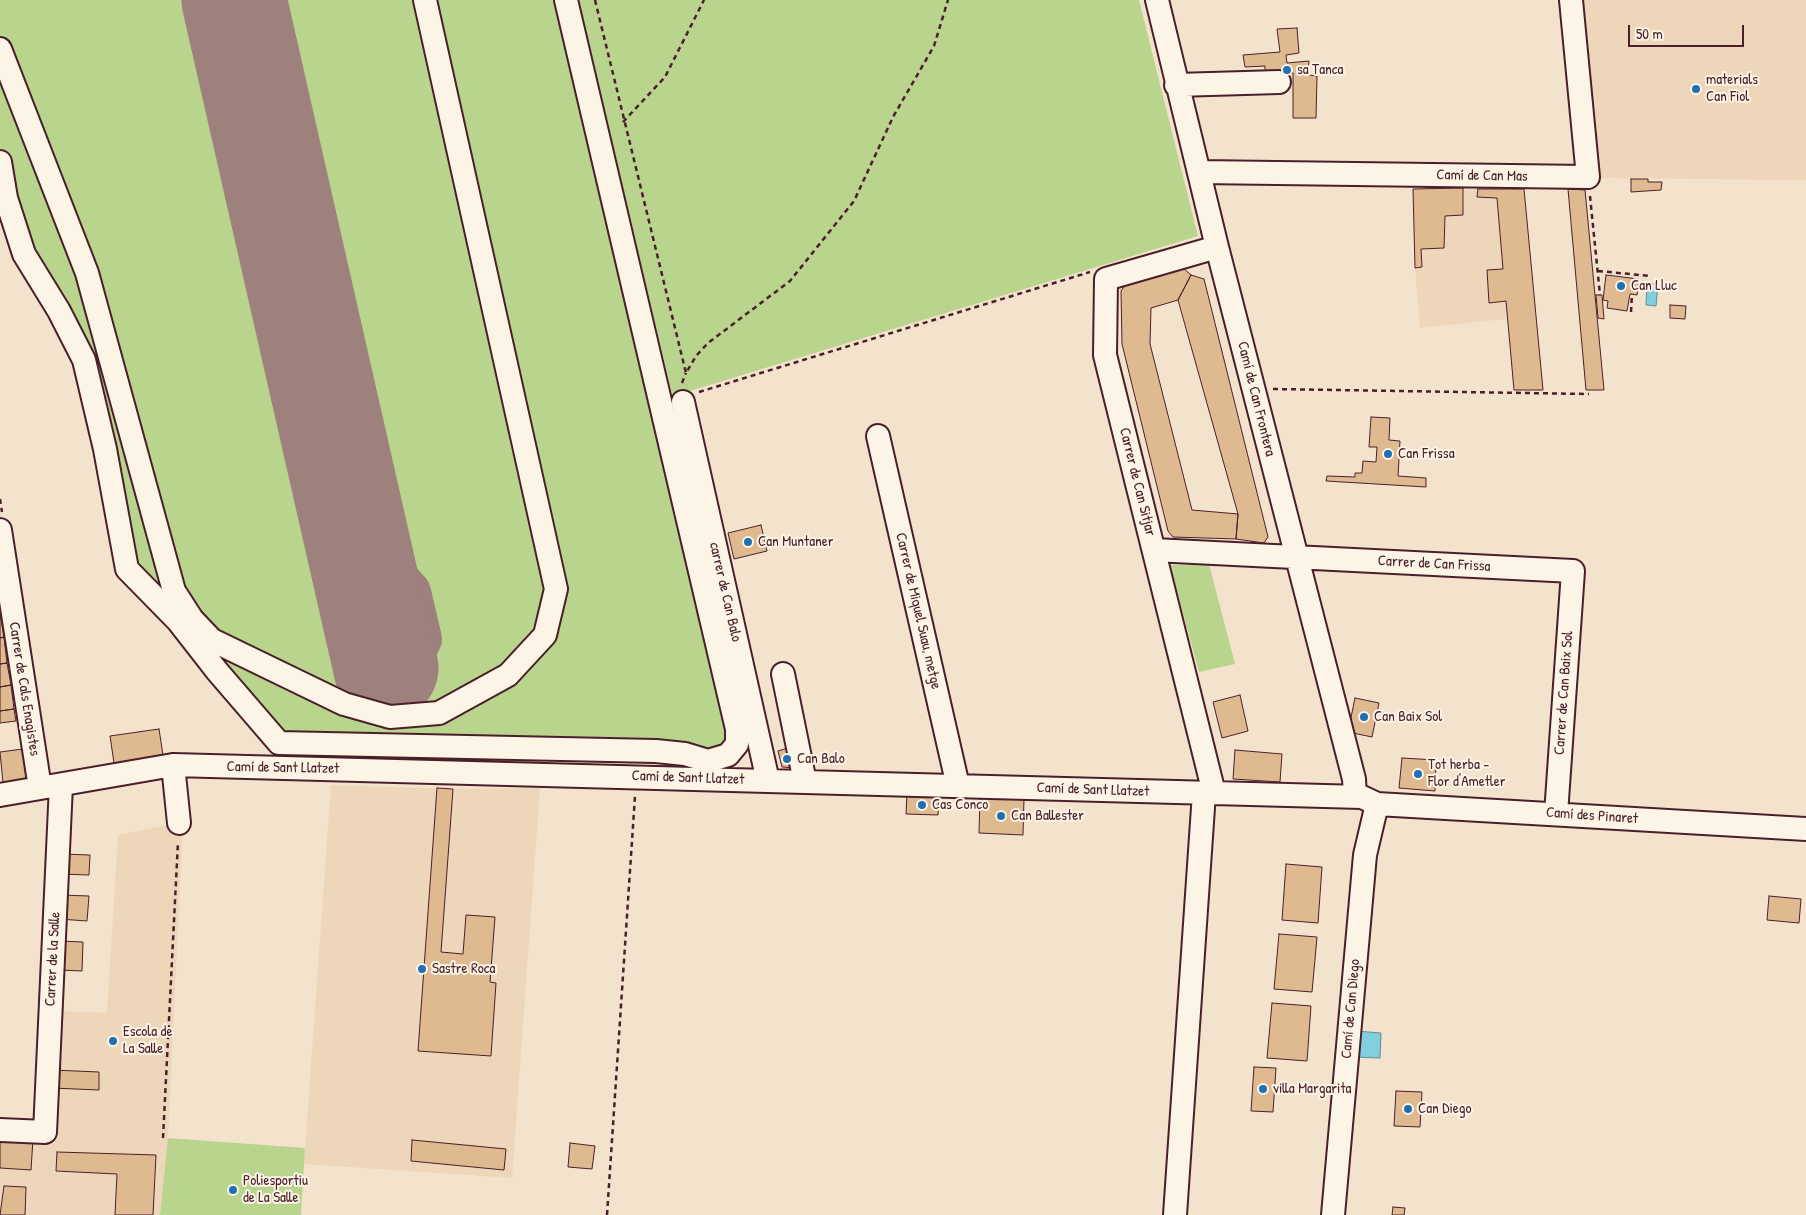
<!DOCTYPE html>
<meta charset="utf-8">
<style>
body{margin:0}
#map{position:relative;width:1806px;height:1215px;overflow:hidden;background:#f3e3cc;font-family:"Patrick Hand",sans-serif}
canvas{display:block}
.scale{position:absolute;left:1628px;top:25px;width:116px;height:22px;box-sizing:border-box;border:2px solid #4a1f2b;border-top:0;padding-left:6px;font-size:15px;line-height:18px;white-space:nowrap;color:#4a1f2b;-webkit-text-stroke:4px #fcf5e5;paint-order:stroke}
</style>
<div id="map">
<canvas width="1806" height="1215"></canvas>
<div class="scale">50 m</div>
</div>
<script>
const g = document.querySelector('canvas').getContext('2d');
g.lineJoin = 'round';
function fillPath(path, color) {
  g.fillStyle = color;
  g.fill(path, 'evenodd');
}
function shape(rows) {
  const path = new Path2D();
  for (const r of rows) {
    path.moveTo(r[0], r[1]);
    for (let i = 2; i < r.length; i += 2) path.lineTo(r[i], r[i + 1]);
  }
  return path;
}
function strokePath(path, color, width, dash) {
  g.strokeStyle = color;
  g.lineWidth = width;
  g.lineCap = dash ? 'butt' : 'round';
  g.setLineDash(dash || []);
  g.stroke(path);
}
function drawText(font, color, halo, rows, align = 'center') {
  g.font = font + ' "Patrick Hand",sans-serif';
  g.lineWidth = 4;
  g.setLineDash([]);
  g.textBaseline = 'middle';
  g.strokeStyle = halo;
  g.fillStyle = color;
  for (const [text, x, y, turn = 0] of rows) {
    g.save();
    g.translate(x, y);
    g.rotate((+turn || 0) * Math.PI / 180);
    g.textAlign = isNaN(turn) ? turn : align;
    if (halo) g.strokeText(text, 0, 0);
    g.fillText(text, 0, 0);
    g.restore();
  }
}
fillPath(shape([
 [1578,0,1806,0,1806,180,1594,178],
 [1463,188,1510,189,1525,317,1420,328,1415,268,1413,189],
 [331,785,453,789,540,788,512,1178,304,1164],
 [183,822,168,1138,160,1215,0,1215,0,1134,49,1136,56,1011,107,1013,118,835]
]), '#edd6ba');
fillPath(shape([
 [0,0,207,0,363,679,438,661,419,584,384,548,261,0,564,0,737,729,728,755,279,743,127,569,84,360,26,257,0,159],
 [578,0,1139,0,1198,236,690,391,692,398,674,402],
 [1209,564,1235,664,1199,672,1170,565],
 [168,1138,305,1148,301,1215,160,1215]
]), '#b9d48c');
const water = shape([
 [1647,283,1658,284,1656,306,1646,305,1647,283],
 [1356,1031,1381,1033,1380,1058,1354,1057,1356,1031]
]);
fillPath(water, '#81cedf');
strokePath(water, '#6b8897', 1);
strokePath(shape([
 [357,529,367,545,410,592,421,639,415,652,402,662,386,664,376,660,363,646,360,627,367,595,368,577,357,529]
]), '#9e817c', 42);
strokePath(shape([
 [234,0,386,668]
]), '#9e817c', 105);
const building = shape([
 [1297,28,1299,53,1286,55,1287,63,1309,61,1308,75,1317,76,1316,118,1293,118,1293,73,1281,73,1265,78,1265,66,1245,67,1243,55,1280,52,1277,29,1297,28],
 [1631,179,1648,179,1648,182,1662,182,1661,190,1631,192,1631,179],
 [1463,188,1463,215,1445,216,1444,248,1421,249,1422,267,1415,268,1413,189,1463,188],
 [1478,189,1524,189,1543,390,1514,390,1506,301,1489,303,1487,270,1503,269,1497,198,1477,197,1478,189],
 [1568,189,1585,190,1604,390,1586,390,1568,189],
 [1183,268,1191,275,1178,300,1151,308,1150,344,1192,510,1238,514,1236,539,1173,537,1168,531,1122,344,1121,291,1126,284,1183,268],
 [1191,275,1204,279,1268,537,1264,543,1236,539,1238,514,1178,300,1191,275],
 [1606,275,1639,279,1637,295,1630,294,1627,311,1607,308,1608,301,1603,300,1606,275],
 [1596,295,1602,295,1604,319,1598,318,1596,295],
 [1670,305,1686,306,1685,319,1670,318,1670,305],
 [1371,417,1390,418,1389,440,1400,441,1398,476,1426,478,1426,487,1326,481,1327,476,1355,477,1355,473,1362,473,1363,461,1376,462,1377,447,1369,447,1371,417],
 [761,525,767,551,734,559,728,533,761,525],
 [0,613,4,637,0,638,0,613],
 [4,637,7,663,0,664,0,638,4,637],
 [7,663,11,685,0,687,0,664,7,663],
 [11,685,14,709,0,711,0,687,11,685],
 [1240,695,1248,731,1222,738,1213,702,1240,695],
 [1355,698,1379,703,1372,737,1348,732,1355,698],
 [14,709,16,721,0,723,0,711,14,709],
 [159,729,163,755,114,763,110,736,159,729],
 [791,747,795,768,782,767,778,751,791,747],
 [23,749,27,779,3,783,0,752,23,749],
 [1235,750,1282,754,1280,782,1233,779,1235,750],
 [1402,758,1436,760,1435,791,1399,788,1402,758],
 [437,788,453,789,441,952,463,954,466,915,495,917,490,982,496,983,491,1056,418,1051,437,788],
 [907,794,939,795,938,815,906,814,907,794],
 [980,797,1024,798,1023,835,979,833,980,797],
 [62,854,90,855,89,875,61,874,62,854],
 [1286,864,1322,867,1318,923,1282,920,1286,864],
 [60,895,89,896,87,921,59,919,60,895],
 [1769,896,1801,899,1799,923,1767,920,1769,896],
 [1279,934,1317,937,1312,992,1274,989,1279,934],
 [59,941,83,942,82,971,58,970,59,941],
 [1272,1003,1311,1006,1307,1061,1267,1058,1272,1003],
 [1254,1067,1276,1068,1273,1112,1251,1111,1254,1067],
 [52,1070,99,1072,99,1090,52,1088,52,1070],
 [1396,1091,1422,1092,1420,1127,1394,1126,1396,1091],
 [0,1137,33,1139,31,1170,0,1168,0,1137],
 [412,1140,506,1149,504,1170,411,1161,412,1140],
 [570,1143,595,1146,592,1169,568,1167,570,1143],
 [57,1152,156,1155,153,1215,115,1215,117,1174,56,1171,57,1152],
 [4,1186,26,1187,25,1215,0,1215,4,1186],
 [1393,1207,1405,1208,1404,1215,1392,1215,1393,1207]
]);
fillPath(building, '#dfb990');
strokePath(building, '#4a1f2b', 1);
const minor = shape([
 [1157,0,1217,247,1354,779,1355,797],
 [0,49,87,273,174,591,192,619,212,640,344,704,390,717,439,713,508,675,545,635,556,589,425,0],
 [1176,85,1279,82],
 [0,162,6,198,24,254,59,311,84,360,105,449,127,569,178,621,217,671,279,743,656,751,685,754,708,761,728,755,737,744,737,729,566,0],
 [1199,172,1588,177,1571,0],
 [683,402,768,781],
 [878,436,958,786],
 [0,530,40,788],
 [1154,550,1573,571,1556,814],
 [783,674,805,782],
 [173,765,179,823],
 [1214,793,1105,355,1106,279,1217,247],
 [0,795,173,765,1362,797,1377,804,1806,829],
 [0,1130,45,1132,61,785],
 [1175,1215,1204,793],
 [1333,1215,1365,855,1377,804]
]);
strokePath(minor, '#4a1f2b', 26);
strokePath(shape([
 [595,0,686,373,696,356,708,343,790,281,854,201,893,117,934,46,948,0],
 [623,122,665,77,704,0],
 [1590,196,1600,295],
 [1598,271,1650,276],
 [1631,312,1632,294],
 [682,383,686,373],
 [1273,389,1589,394],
 [699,392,1090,272],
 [0,499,2,512],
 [163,1138,178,842],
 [607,1215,635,796]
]), '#4a1f2b', 2.5, [5, 4]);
strokePath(minor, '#fcf5e5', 22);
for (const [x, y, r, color] of [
 [1287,70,5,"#1f6fb2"],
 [1696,89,5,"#1f6fb2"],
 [1621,286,5,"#1f6fb2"],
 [1388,454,5,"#1f6fb2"],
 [748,542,5,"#1f6fb2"],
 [1364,717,5,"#1f6fb2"],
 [787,759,5,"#1f6fb2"],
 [1418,774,5,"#1f6fb2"],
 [922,805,5,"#1f6fb2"],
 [1001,816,5,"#1f6fb2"],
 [422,969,5,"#1f6fb2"],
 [113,1041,5,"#1f6fb2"],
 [1263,1089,5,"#1f6fb2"],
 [1408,1109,5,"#1f6fb2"],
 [233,1190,5,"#1f6fb2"]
]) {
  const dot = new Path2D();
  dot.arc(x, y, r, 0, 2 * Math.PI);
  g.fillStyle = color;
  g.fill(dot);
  strokePath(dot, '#fcf5e5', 2);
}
drawText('15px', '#4a1f2b', '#fcf5e5', [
 ["sa Tanca",1297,70],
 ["materials",1706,80],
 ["Can Fiol",1706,97],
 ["Can Lluc",1631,286],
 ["Can Frissa",1398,454],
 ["Can Muntaner",758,542],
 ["Can Baix Sol",1374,717],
 ["Can Balo",797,759],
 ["Tot herba -",1428,765],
 ["Flor d'Ametler",1428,782],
 ["Cas Conco",932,805],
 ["Can Ballester",1011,816],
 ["Sastre Roca",432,969],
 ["Escola de",123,1032],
 ["La Salle",123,1049],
 ["villa Margarita",1273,1089],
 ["Can Diego",1418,1109],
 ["Poliesportiu",243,1181],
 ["de La Salle",243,1198]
], 'left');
drawText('15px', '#4a1f2b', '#fcf5e5', [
 ["Camí de Can Mas",1482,176,1],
 ["Camí de Can Frontera",1256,399,76],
 ["Carrer de Can Sitjar",1137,482,76],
 ["Carrer de Can Frissa",1434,564,3],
 ["carrer de Can Balo",725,592,77],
 ["Carrer de Miquel Suau, metge",918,611,77],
 ["Carrer de Cals Enagistes",24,689,81],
 ["Carrer de Can Baix Sol",1564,693,-86],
 ["Camí de Sant Llatzet",283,768,1],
 ["Camí de Sant Llatzet",688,778,2],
 ["Camí de Sant Llatzet",1093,790,2],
 ["Camí des Pinaret",1592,816,4],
 ["Carrer de la Salle",53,959,-87],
 ["Camí de Can Diego",1351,1009,-85]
]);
</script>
